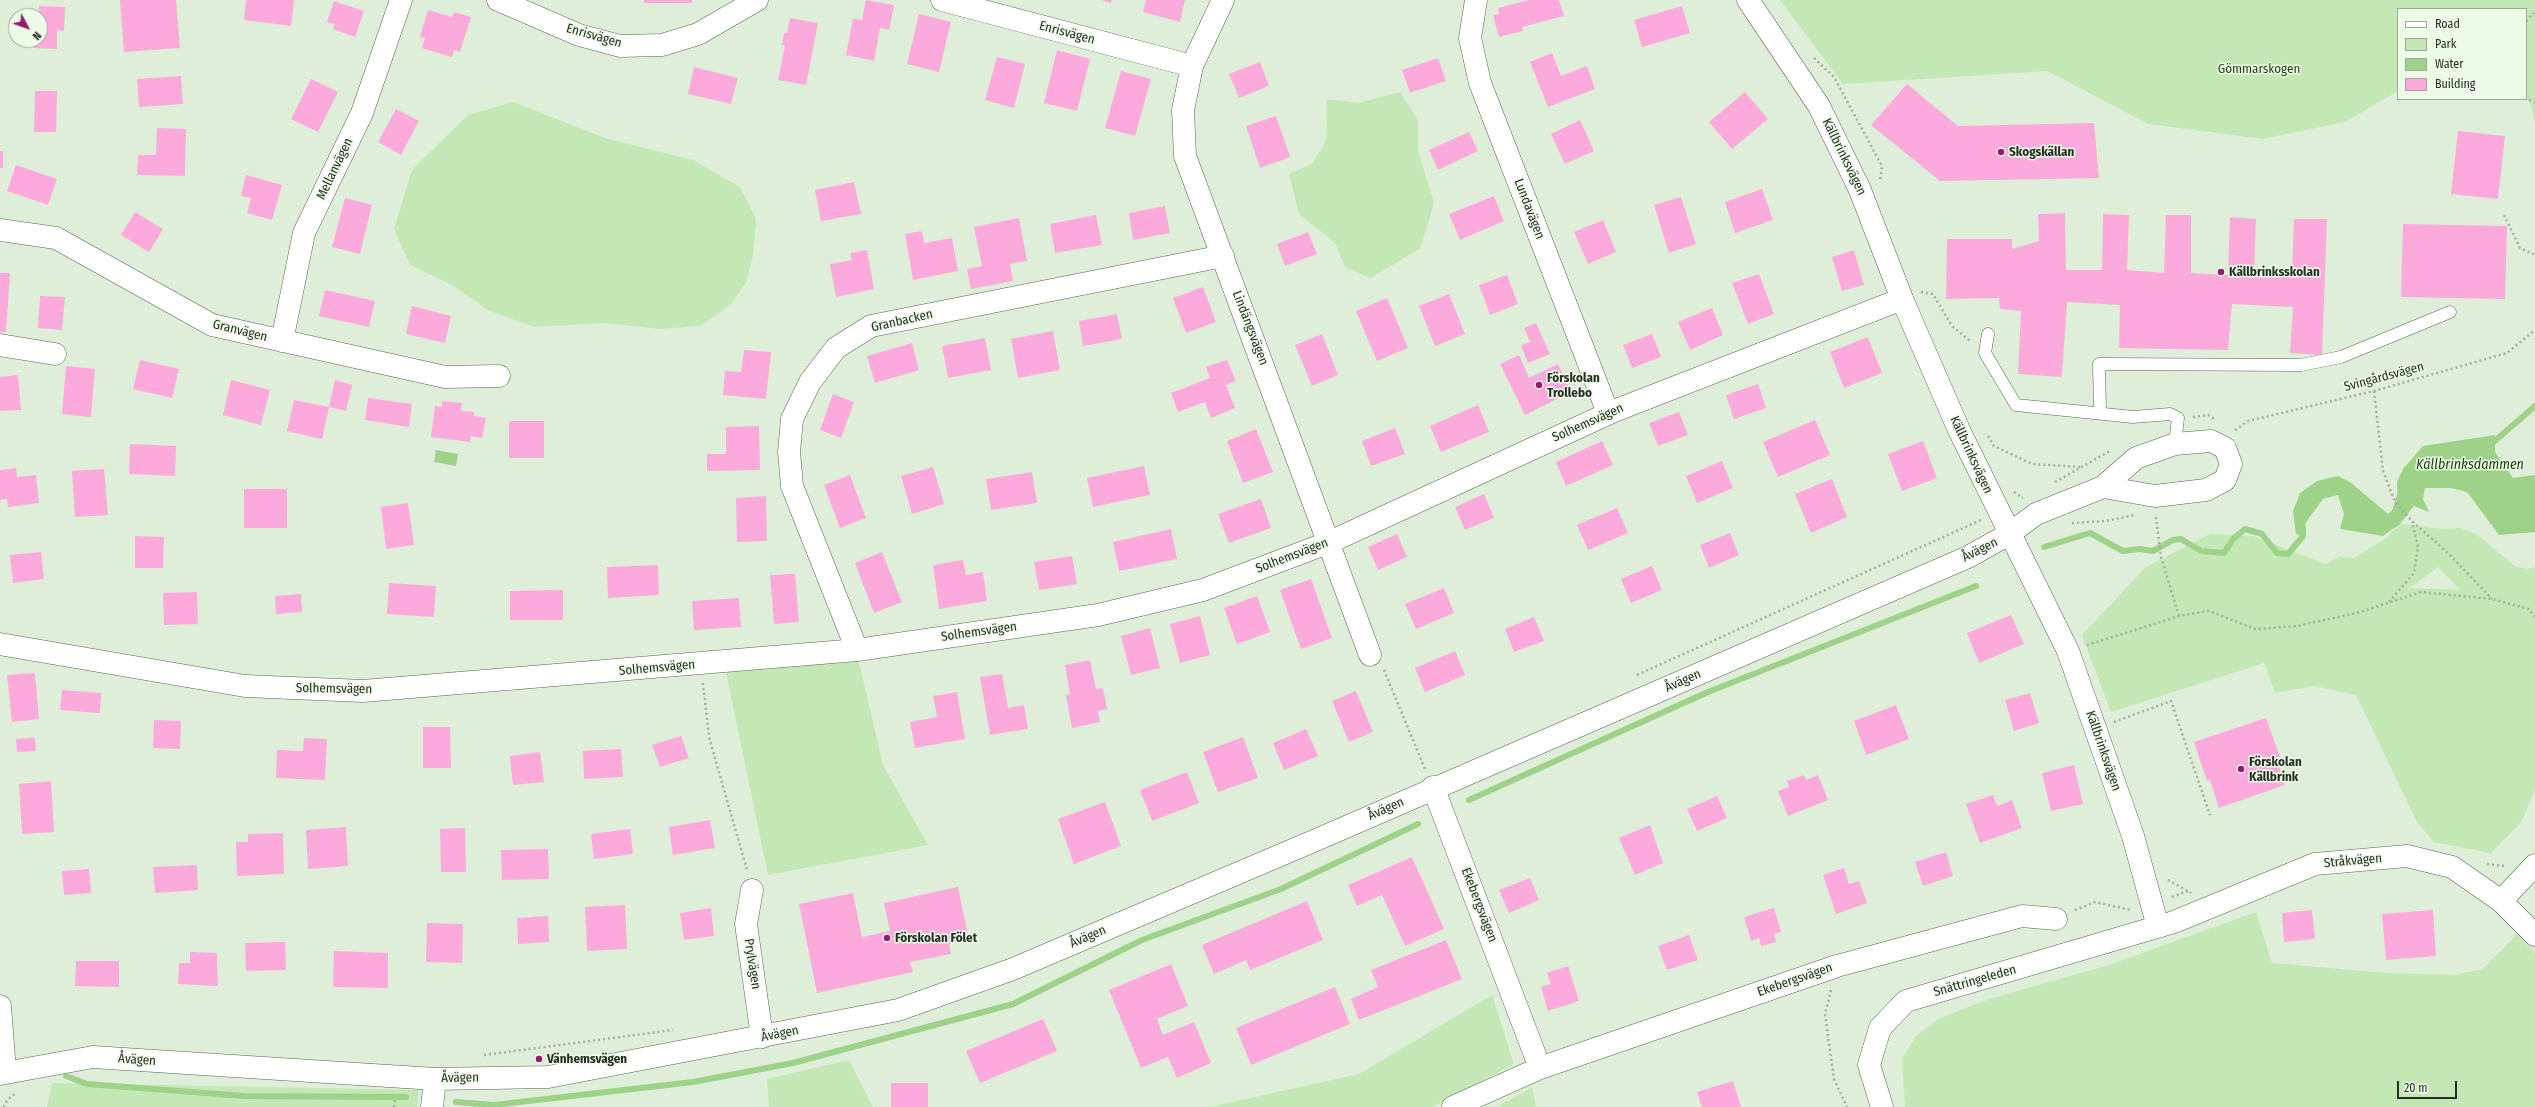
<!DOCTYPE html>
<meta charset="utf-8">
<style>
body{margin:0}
#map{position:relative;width:2535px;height:1107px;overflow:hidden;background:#dfeed8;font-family:"Fira Sans Condensed",sans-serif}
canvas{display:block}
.legend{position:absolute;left:2397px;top:8px;width:130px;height:92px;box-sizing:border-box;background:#ecfce6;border:1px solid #9ea999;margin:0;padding:5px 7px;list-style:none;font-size:12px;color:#282d25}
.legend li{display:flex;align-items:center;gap:8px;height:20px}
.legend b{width:20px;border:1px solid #9ea999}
.north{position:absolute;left:8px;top:8px;width:40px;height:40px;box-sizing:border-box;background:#ecfce6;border:1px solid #9ea999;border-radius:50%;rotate:131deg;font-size:11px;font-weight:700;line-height:16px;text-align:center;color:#282d25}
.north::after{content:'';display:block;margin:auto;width:14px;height:18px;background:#961972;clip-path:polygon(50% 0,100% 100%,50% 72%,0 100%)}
.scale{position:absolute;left:2397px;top:1081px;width:60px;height:18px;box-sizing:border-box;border:2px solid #282d25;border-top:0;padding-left:5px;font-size:12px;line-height:14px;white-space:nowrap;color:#282d25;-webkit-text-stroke:3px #ecfce6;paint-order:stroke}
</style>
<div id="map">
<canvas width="2535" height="1107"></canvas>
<ul class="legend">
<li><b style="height:5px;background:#fff"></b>Road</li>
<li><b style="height:11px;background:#c4e8b5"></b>Park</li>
<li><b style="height:11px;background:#9fd289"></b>Water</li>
<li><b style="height:11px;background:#fbaadb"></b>Building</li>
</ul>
<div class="north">N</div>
<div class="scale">20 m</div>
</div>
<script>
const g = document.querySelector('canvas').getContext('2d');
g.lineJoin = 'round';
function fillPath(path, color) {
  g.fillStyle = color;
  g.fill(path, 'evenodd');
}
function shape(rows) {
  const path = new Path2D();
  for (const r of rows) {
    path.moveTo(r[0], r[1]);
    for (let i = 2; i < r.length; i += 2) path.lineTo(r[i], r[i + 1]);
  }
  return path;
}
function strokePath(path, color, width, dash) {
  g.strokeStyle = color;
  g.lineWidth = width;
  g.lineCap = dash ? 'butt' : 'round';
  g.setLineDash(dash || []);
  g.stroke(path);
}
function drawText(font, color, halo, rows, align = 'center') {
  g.font = font + ' "Fira Sans Condensed",sans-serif';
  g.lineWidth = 3;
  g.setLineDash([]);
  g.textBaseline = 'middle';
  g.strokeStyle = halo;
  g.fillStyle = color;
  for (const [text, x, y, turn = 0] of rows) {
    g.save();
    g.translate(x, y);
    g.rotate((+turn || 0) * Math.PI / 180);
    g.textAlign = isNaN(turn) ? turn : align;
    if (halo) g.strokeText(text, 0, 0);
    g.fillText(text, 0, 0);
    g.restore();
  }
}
fillPath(shape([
 [1780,0,2535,0,2535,122,2529,100,2524,99,2526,9,2398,9,2398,91,2345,122,2262,139,2149,124,2047,71,1843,84],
 [1400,92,1418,120,1418,150,1434,203,1420,249,1370,278,1345,267,1335,243,1299,214,1289,174,1312,164,1326,141,1327,99,1358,103],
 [513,102,605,138,693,160,740,187,756,219,753,255,746,283,730,305,701,326,661,329,605,323,534,327,488,310,452,285,410,265,394,229,412,170,468,115],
 [2400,524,2444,529,2461,528,2476,534,2515,566,2526,569,2535,567,2535,789,2522,821,2491,853,2434,842,2417,822,2356,695,2314,686,2275,693,2264,663,2111,712,2082,635,2146,567,2210,534,2253,536,2325,564,2339,557,2354,558,2385,539],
 [2438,567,2460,590,2410,588],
 [858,658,883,765,928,845,768,875,726,672],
 [2256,912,2272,963,2387,973,2454,975,2483,969,2517,934,2535,953,2535,1107,1905,1107,1902,1058,1917,1035,1940,1018,1989,999,2109,965],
 [1492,995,1514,1064,1433,1107,1210,1107,1359,1074],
 [849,1060,873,1107,769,1107,767,1079],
 [52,1083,419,1090,417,1107,47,1107],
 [1532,1087,1536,1107,1497,1107]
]), '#c4e8b5');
fillPath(shape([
 [2495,435,2495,452,2513,478,2535,475,2535,532,2499,535,2467,492,2451,488,2425,488,2423,499,2429,512,2414,506,2400,524,2383,536,2340,529,2344,514,2338,495,2323,499,2306,522,2303,536,2296,534,2293,511,2300,493,2317,481,2338,476,2350,482,2388,514,2398,505,2397,482,2403,469,2423,446],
 [436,450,458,454,456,466,434,462]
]), '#9fd289');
strokePath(shape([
 [2489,446,2535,406],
 [2394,515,2400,495],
 [2044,547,2090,533,2123,551,2140,549,2153,551,2173,540,2181,539,2201,551,2224,553,2233,539,2245,529,2262,534,2277,553,2288,554,2303,536,2303,528],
 [1469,800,1708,692,1976,586],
 [66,1076,87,1084,245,1096,406,1097],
 [456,1102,494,1105,693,1082,793,1063,1013,1004,1142,940,1281,889,1418,824]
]), '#9fd289', 6);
fillPath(shape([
 [120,0,176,0,180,48,124,52],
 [246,0,294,0,291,26,244,20],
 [644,0,692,0,692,3,644,3],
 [866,0,894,5,889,30,880,28,874,61,846,55,853,19,862,20],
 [1102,0,1112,0,1111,3],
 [1146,0,1185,0,1180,22,1143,12],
 [1529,0,1559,0,1564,16,1522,27,1523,31,1499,37,1493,15,1499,14,1498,8],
 [334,1,364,11,355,37,333,29,335,24,327,22],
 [39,6,65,7,64,31,57,30,57,49,33,48,33,40,40,40],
 [1682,6,1690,33,1642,47,1634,20],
 [428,10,452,17,454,12,471,17,460,52,454,50,452,57,422,48,425,38,420,37],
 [919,14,951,22,939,72,907,64],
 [790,18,818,23,806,85,778,80,785,46,782,45,784,33,787,33],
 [1057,50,1090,59,1077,111,1044,103],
 [1552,53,1561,76,1587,66,1595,89,1548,107,1530,62],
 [997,57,1025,64,1014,108,985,100],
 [1438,58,1446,81,1410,93,1402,70],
 [1260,62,1269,86,1239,98,1229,74],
 [694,67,738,78,731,104,688,94],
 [1121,71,1151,79,1135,136,1105,128],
 [181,76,183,104,139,107,137,79],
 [311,79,338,92,318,132,291,119],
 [1907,84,1958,126,2094,123,2099,178,1940,181,1871,125],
 [35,91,57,91,56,132,34,132],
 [1745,92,1768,119,1732,149,1709,122],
 [396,109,419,121,401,155,378,142],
 [1276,116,1290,157,1260,168,1246,126],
 [1580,120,1594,151,1565,164,1551,134],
 [157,128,186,129,185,176,137,175,138,155,156,155],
 [2458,131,2505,136,2498,199,2451,194],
 [1469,132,1478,151,1438,170,1429,150],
 [0,151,3,151,3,168,0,168],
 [16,165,57,179,48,205,7,191],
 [246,175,282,185,272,220,247,213,251,198,241,196],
 [854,182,861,214,821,221,815,190],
 [1762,189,1773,220,1735,233,1725,202],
 [1494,196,1504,221,1460,240,1449,214],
 [1681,197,1696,244,1669,253,1654,205],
 [345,198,372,205,360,254,332,247],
 [1165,206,1170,233,1133,240,1129,213],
 [135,212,163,229,149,252,121,235],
 [2065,213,2066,270,2102,270,2103,214,2129,215,2127,270,2164,273,2166,215,2191,215,2191,273,2228,275,2230,217,2256,219,2254,274,2292,276,2294,219,2327,219,2322,355,2290,353,2293,307,2232,304,2228,350,2119,348,2120,305,2067,302,2062,377,2018,374,2021,311,2000,309,1999,298,1946,299,1947,239,2012,239,2012,249,2039,241,2038,214],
 [1096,215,1102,245,1055,253,1050,224],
 [1019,218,1027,261,1010,264,1013,281,971,289,967,269,982,266,974,227],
 [1603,220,1616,252,1588,264,1574,232],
 [2403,224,2507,226,2505,299,2401,297],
 [922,231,924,243,952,238,958,271,913,280,905,234],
 [1308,232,1317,254,1285,266,1277,244],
 [867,250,874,289,836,297,830,264,852,260,850,253],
 [1854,250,1864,285,1842,291,1832,257],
 [0,273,10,273,6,332,0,332],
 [1759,274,1774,314,1748,324,1732,283],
 [1507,275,1518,304,1490,315,1479,285],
 [1203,287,1216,322,1186,333,1173,298],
 [325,290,375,301,369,327,319,316],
 [1449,294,1465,334,1435,346,1419,306],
 [40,296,65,297,62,330,38,328],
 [1387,298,1408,348,1377,361,1356,311],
 [412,306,451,316,445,343,406,334],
 [1712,308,1723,335,1690,350,1678,322],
 [1117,314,1122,339,1083,346,1079,321],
 [1536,323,1550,354,1528,363,1521,346,1530,342,1524,328],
 [1053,331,1060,370,1018,378,1011,339],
 [1322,334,1338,375,1312,386,1295,345],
 [1652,334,1661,357,1632,368,1623,345],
 [1868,337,1882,373,1844,388,1830,352],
 [985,338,991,370,948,378,942,346],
 [912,343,919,370,875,383,867,356],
 [744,350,771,352,766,399,723,395,725,371,741,372],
 [1519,355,1529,378,1558,364,1571,392,1525,415,1500,364],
 [140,360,179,369,172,398,133,389],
 [1227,360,1236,381,1226,385,1235,408,1211,418,1205,402,1178,412,1171,393,1210,378,1206,367],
 [66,366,95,369,91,417,62,414],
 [18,375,21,410,0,411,0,377],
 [231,380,270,390,261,425,223,415],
 [335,380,352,385,346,411,329,407],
 [1758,384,1766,408,1734,419,1726,395],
 [833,394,854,402,841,438,820,430],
 [368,398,412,404,409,427,365,420],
 [294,400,329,407,322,439,287,431],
 [442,401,462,403,461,411,474,412,474,416,486,418,482,438,471,436,470,442,431,437,435,406,442,407],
 [1478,405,1489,432,1441,452,1430,426],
 [1679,412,1688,435,1658,446,1649,423],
 [1815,420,1830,455,1778,477,1763,442],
 [509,421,544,421,544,458,509,458],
 [759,426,760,470,707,471,707,454,726,454,726,427],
 [1395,428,1405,454,1371,466,1362,441],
 [1256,429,1273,472,1243,483,1227,441],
 [1602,441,1613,465,1566,486,1556,462],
 [1923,441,1937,478,1902,491,1888,454],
 [130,444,176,446,175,476,129,474],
 [1722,461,1733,488,1697,503,1686,476],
 [1144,466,1150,495,1093,507,1087,478],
 [933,467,944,504,912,514,901,476],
 [16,468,17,477,36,475,39,503,8,507,7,499,0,500,0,470],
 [104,469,108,515,75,517,72,471],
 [1032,472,1037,503,991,510,986,479],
 [850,475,866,518,840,528,824,485],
 [1832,479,1847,517,1811,533,1795,494],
 [244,489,287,489,287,528,244,528],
 [1484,494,1494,518,1465,530,1455,507],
 [766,496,767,541,737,542,736,498],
 [1261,499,1271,528,1229,543,1218,514],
 [408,503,414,545,386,549,381,507],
 [1617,508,1628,533,1588,550,1577,525],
 [1171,529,1177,559,1119,571,1113,542],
 [1730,533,1739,555,1709,568,1700,545],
 [1397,534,1407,557,1378,570,1368,547],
 [135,536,164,537,163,568,135,568],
 [41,552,44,579,13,583,10,555],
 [882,552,902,602,874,613,855,563],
 [1072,556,1077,584,1039,590,1034,562],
 [963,560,966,575,983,572,987,601,939,609,933,565],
 [658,565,659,595,608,598,607,567],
 [1652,566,1662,590,1631,603,1621,579],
 [795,574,799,622,774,624,770,575],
 [1311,579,1332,638,1301,649,1280,590],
 [389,583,436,586,434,617,387,614],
 [1444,588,1454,613,1416,629,1405,604],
 [563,590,563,620,510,620,510,591],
 [197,592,198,624,164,625,163,593],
 [301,594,302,612,276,614,275,596],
 [1257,596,1270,632,1237,644,1224,608],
 [739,598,741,627,694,630,692,601],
 [2011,615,2024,644,1979,663,1967,633],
 [1200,616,1210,655,1180,663,1170,624],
 [1534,617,1544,641,1514,652,1505,629],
 [1150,628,1160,668,1131,675,1121,636],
 [1455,651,1465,675,1425,692,1415,668],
 [1090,660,1096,689,1103,688,1107,709,1098,711,1100,722,1072,728,1066,695,1070,694,1065,665],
 [35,673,39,719,12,722,7,675],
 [1002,674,1008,708,1024,705,1028,729,990,735,980,677],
 [62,690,101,693,100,713,60,710],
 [1356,691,1373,732,1349,742,1332,701],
 [957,692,965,739,915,748,910,722,937,717,933,696],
 [2030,693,2039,723,2014,731,2005,700],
 [1896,705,1909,739,1866,755,1854,721],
 [2266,718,2280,757,2276,758,2285,785,2219,808,2210,780,2207,781,2194,742],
 [154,720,181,721,180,749,153,748],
 [423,727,450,727,451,768,423,768],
 [1306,729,1318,756,1284,770,1273,743],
 [681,736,689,758,660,767,652,745],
 [1243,737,1258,778,1218,792,1203,752],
 [35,738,36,751,17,752,16,739],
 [304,738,327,739,325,780,276,778,277,750,303,751],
 [621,749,623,777,584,779,583,751],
 [540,752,544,782,513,785,510,756],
 [2074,765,2083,804,2051,811,2042,773],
 [1187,772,1199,803,1152,821,1140,790],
 [1804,775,1806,780,1818,775,1828,800,1788,816,1778,791,1789,787,1787,781],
 [51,781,54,832,22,834,19,784],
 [1993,795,1997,806,2012,800,2022,828,1980,843,1966,804],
 [1717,796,1727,818,1697,831,1687,809],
 [1105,802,1121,846,1074,864,1058,819],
 [710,820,715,848,673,855,669,827],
 [1650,825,1663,863,1635,875,1619,838],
 [346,827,348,866,308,869,306,830],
 [465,828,466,872,441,872,440,829],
 [630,829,633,854,594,859,591,834],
 [283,833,284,874,237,876,236,842,248,842,248,834],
 [548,849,549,879,502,880,501,850],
 [1946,852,1953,876,1923,886,1915,862],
 [1412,857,1444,929,1405,946,1382,895,1357,906,1348,885],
 [197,865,198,890,155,893,153,867],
 [1844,868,1849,884,1859,881,1867,903,1836,914,1823,875],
 [89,869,91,893,64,895,62,871],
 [1530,878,1539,900,1509,913,1499,890],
 [958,887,969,940,949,944,951,954,910,962,913,972,817,993,799,904,853,893,862,937,890,931,884,903],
 [1307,901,1323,940,1250,970,1246,960,1214,974,1202,945],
 [625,905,627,949,587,951,585,907],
 [711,908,714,936,684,940,680,913],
 [1774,908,1781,932,1774,934,1776,942,1761,946,1759,938,1751,941,1744,917],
 [2312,910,2315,939,2284,942,2282,913],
 [2433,910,2436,956,2386,960,2382,914],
 [548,916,549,942,518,944,517,918],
 [427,923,463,924,462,963,426,962],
 [1689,935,1698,960,1667,970,1658,946],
 [1446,940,1462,979,1359,1020,1351,999,1378,987,1371,970],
 [285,942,286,970,246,971,245,943],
 [334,951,388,953,388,988,333,987],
 [190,952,217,953,218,986,178,984,179,963,190,963],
 [76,961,119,961,119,987,75,986],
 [1171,964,1188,1006,1157,1019,1163,1035,1194,1022,1211,1063,1177,1078,1168,1057,1141,1068,1109,990],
 [1568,966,1579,1001,1548,1011,1541,987,1551,984,1547,973],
 [1335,987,1350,1024,1251,1065,1236,1028],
 [1043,1019,1057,1051,980,1083,966,1051],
 [1733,1081,1741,1107,1702,1107,1697,1092],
 [891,1083,928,1083,928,1107,891,1107]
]), '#fbaadb');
const lane = shape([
 [1988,334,1985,353,2016,405,2133,417,2170,414,2178,418,2175,444],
 [2100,413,2099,364,2301,365,2341,357,2450,312]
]);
const street = shape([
 [498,0,579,35,620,46,662,45,698,34,757,0],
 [942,0,1192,66],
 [1223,0,1192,66,1183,110,1185,156,1370,655],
 [1476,0,1470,38,1480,83,1608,413],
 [0,230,56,238,212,325,445,377,499,376],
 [282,341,304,233,362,113,401,0],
 [0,345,55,354],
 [2009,534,2036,514,2103,487,2136,458,2175,444,2211,441,2225,448,2231,464,2225,480,2206,490,2155,496,2103,487],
 [0,644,245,686,363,691,857,650,1098,615,1203,590,1330,542,1614,411,1902,299],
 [857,650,792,486,789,452,792,419,810,382,836,348,871,326,1223,256],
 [1433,787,1540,1068,1837,966,2022,916,2056,919],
 [752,890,746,924,762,1037],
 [2501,901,2535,935],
 [0,1006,5,1071],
 [1453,1107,1540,1068]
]);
const secondary = shape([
 [1748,0,1819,106,1860,190,1902,299,1959,430,2068,651,2133,836,2158,927],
 [0,1074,93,1057,435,1079,548,1077,898,1010,1013,969,1316,840,1968,557,2009,534],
 [432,1107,435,1079],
 [1882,1107,1869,1065,1880,1028,1906,1001,2174,922,2315,864,2407,856,2452,867,2501,901,2535,865]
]);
strokePath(lane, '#566451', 13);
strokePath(street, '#566451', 23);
strokePath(secondary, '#566451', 23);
strokePath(shape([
 [2526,21,2535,12],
 [1814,58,1834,77,1882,166,1880,182],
 [2529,100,2535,102],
 [2504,215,2520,248,2535,255],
 [1921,292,1933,294,1952,326,1970,341],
 [2374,391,2383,471,2395,502,2412,521,2449,554,2492,599],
 [2193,417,2208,415,2216,420],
 [2235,430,2248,421,2374,391,2507,353,2535,330],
 [1988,436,1994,446,2032,464,2081,467],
 [2055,482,2110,451],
 [2014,492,2023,498],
 [2156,517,2161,557,2179,616],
 [2072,523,2106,521,2135,515],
 [2389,602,2414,573,2418,547,2412,522],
 [2087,645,2179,616,2209,611,2255,629,2297,626,2357,613,2421,592,2492,599,2529,609,2535,617],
 [1384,670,1425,769],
 [1637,675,1981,520],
 [703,683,709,737,747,870],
 [2114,722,2171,701,2210,815],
 [2487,864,2504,866],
 [2168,880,2191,893],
 [2172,897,2188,891],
 [2075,910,2095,902,2131,910],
 [1831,990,1825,1014,1834,1079,1847,1107],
 [484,1055,673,1030],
 [4,1107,7,1100,15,1094],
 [394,1107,395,1098]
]), '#a3af9e', 2.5, [2, 3]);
strokePath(lane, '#fff', 12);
strokePath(street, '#fff', 22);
strokePath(secondary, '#fff', 22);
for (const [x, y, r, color] of [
 [2001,152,4,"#961972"],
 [2221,272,4,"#961972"],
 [1539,385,4,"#961972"],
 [2241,769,4,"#961972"],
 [887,938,4,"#961972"],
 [539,1059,4,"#961972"]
]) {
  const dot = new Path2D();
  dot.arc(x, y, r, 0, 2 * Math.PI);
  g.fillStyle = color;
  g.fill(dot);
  strokePath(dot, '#ecfce6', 1.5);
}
drawText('13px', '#282d25', '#ecfce6', [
 ["Enrisvägen",1067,33,15],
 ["Enrisvägen",594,36,16],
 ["Källbrinksvägen",1844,157,64],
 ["Mellanvägen",335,169,-64],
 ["Lundavägen",1529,209,69],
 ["Granbacken",902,321,-13],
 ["Lindängsvägen",1250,328,69],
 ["Granvägen",240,331,14],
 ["Svingårdsvägen",2384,377,-15],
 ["Solhemsvägen",1588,423,-24],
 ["Källbrinksvägen",1971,455,65],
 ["Åvägen",1980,550,-27],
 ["Solhemsvägen",1292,556,-21],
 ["Solhemsvägen",979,632,-8],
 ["Solhemsvägen",657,668,-5],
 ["Åvägen",1683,681,-24],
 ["Solhemsvägen",334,689,1],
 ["Källbrinksvägen",2103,751,71],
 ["Åvägen",1386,809,-24],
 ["Stråkvägen",2353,861,-5],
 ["Ekebergsvägen",1479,905,69],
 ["Åvägen",1088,937,-23],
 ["Prylvägen",752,964,81],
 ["Ekebergsvägen",1795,980,-19],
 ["Snättringeleden",1975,981,-16],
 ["Åvägen",780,1034,-11],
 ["Åvägen",137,1060,4],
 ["Åvägen",460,1078,-1]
]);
drawText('13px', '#1d3d0a', '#ecfce6', [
 ["Gömmarskogen",2259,69]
]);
drawText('bold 13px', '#282d25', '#ecfce6', [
 ["Skogskällan",2009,152],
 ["Källbrinksskolan",2229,272],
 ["Förskolan",1547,378],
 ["Trollebo",1547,393],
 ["Förskolan",2249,762],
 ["Källbrink",2249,777],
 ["Förskolan Fölet",895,938],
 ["Vänhemsvägen",547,1059]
], 'left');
drawText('italic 14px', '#1a3b07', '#ecfce6', [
 ["Källbrinksdammen",2470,465]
]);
</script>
